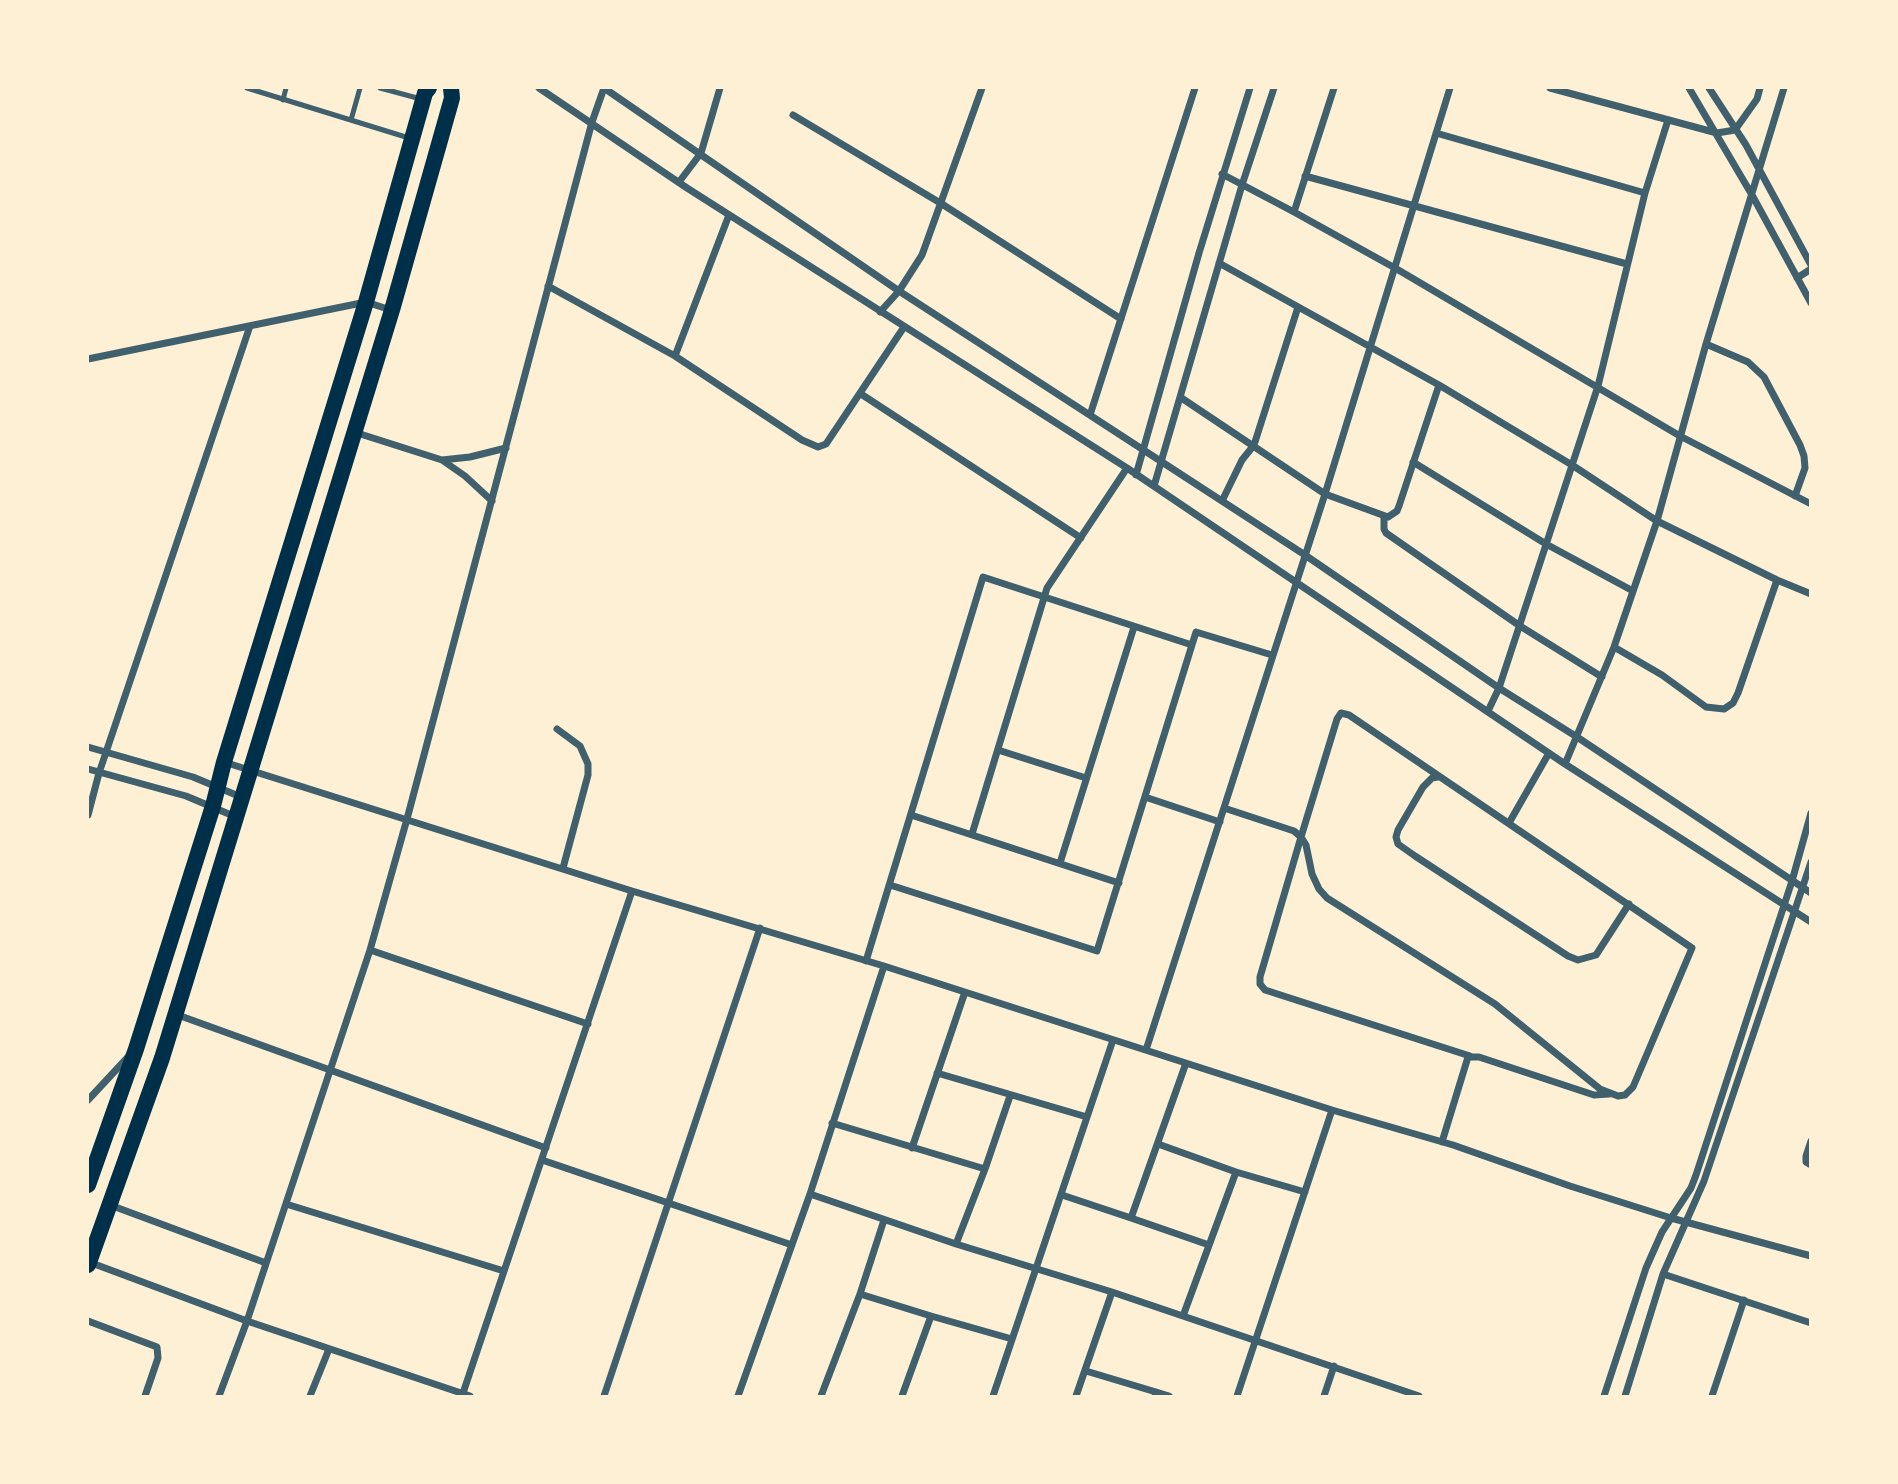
<!DOCTYPE html>
<style>
body{margin:0}
#map{position:relative;width:1898px;height:1484px;overflow:hidden;background:#fdf0d5;font-family:"IBM Plex Sans",sans-serif}
canvas{display:block}
.frame{position:absolute;inset:0;border:89px solid #fdf0d5;pointer-events:none}
</style>
<div id="map">
<canvas width="1898" height="1484"></canvas>
<div class="frame"></div>
</div>
<script>
const g = document.querySelector('canvas').getContext('2d');
g.lineJoin = 'round';
function shape(rows) {
  const path = new Path2D();
  for (const r of rows) {
    path.moveTo(r[0], r[1]);
    for (let i = 2; i < r.length; i += 2) path.lineTo(r[i], r[i + 1]);
  }
  return path;
}
function strokePath(path, color, width, dash) {
  g.strokeStyle = color;
  g.lineWidth = width;
  g.lineCap = dash ? 'butt' : 'round';
  g.setLineDash(dash || []);
  g.stroke(path);
}
strokePath(shape([
 [247,88,409,138],
 [380,88,421,99],
 [283,100,286,88],
 [351,120,360,88]
]), '#3f606c', 5);
strokePath(shape([
 [539,88,687,188,1127,468,1565,764,1811,922],
 [604,88,899,291,1305,555,1499,688,1577,737,1811,893],
 [1550,88,1717,133,1735,130,1757,99,1760,88],
 [1689,88,1752,195,1811,303],
 [1709,88,1746,145,1811,265],
 [793,115,942,204,1121,319],
 [1436,133,1645,193],
 [1222,174,1294,212,1334,88],
 [1305,176,1627,264],
 [679,182,701,153,720,88],
 [1294,212,1395,268,1680,436,1811,504],
 [1219,263,1439,385,1572,465,1657,521,1777,580,1811,594],
 [1797,278,1811,269],
 [548,286,675,356,802,440,818,447,826,444,904,327],
 [880,312,899,291,922,255,982,88],
 [1706,344,1748,362,1764,377,1800,445,1804,456,1805,468,1795,496],
 [675,356,729,215],
 [88,359,366,302,391,310],
 [861,394,1081,538],
 [1180,397,1325,494,1388,517,1397,511,1399,506,1439,385],
 [1090,415,1195,88],
 [354,432,442,460,465,476,492,501],
 [442,460,470,457,506,448],
 [1413,462,1546,544,1633,591],
 [1136,475,1199,253,1250,88],
 [1154,486,1242,185,1274,88],
 [1222,501,1242,460,1254,445,1298,307],
 [1384,516,1384,529,1386,533,1520,626,1602,677],
 [1614,647,1662,675,1706,707,1724,709,1733,703,1738,693,1777,580],
 [1488,711,1499,688,1598,386,1645,193,1668,120],
 [557,729,580,746,588,764,588,775,563,868],
 [88,747,193,777,241,797],
 [998,750,1086,778],
 [224,762,632,891,884,966,1332,1110,1453,1145,1570,1186,1671,1218,1811,1256],
 [1565,764,1614,647,1657,521,1706,344,1784,88],
 [88,769,186,796,236,817],
 [1438,777,1432,778,1423,787,1398,830,1396,837,1398,844,1415,856,1568,956,1578,960,1596,955,1629,904],
 [1145,797,1220,822],
 [1224,808,1294,831,1301,837,1306,845,1312,874,1319,889,1327,898,1495,1004,1600,1089,1618,1096,1625,1095,1633,1087,1692,948,1349,715,1341,713,1337,719,1301,837,1260,977,1260,984,1265,990,1470,1056],
 [88,815,99,773,250,326],
 [911,815,1119,883],
 [1509,823,1549,753],
 [972,834,1047,588,1127,468],
 [1060,863,1134,627],
 [890,885,1097,951,1196,632,1272,655],
 [370,950,588,1024],
 [866,961,983,577,1192,645],
 [175,1014,546,1148],
 [1146,1050,1325,494,1450,88],
 [937,1073,1087,1117],
 [88,1100,128,1057],
 [832,1123,985,1169],
 [1811,1141,1806,1156,1806,1162,1811,1165],
 [1442,1142,1468,1057,1479,1057,1594,1095,1609,1094],
 [1158,1144,1236,1172],
 [912,1148,965,992],
 [542,1160,792,1245],
 [810,1194,956,1244,1112,1292,1419,1396],
 [1062,1195,1131,1218,1186,1063],
 [286,1204,504,1271],
 [110,1205,266,1263],
 [1131,1218,1209,1245],
 [884,1220,860,1294,931,1316,902,1396],
 [956,1244,985,1169,1010,1096],
 [89,1262,247,1321,470,1396],
 [1663,1274,1811,1323],
 [931,1316,1012,1339],
 [1183,1316,1236,1172,1305,1192],
 [88,1321,157,1347,158,1358,145,1396],
 [1086,1371,1156,1392],
 [219,1396,247,1321,370,950,407,819,592,122,604,88],
 [310,1396,329,1349],
 [462,1396,632,891],
 [604,1396,760,928],
 [738,1396,810,1194,884,966],
 [821,1396,860,1294],
 [993,1396,1113,1040],
 [1076,1396,1112,1292],
 [1155,1396,1156,1392,1169,1396],
 [1237,1396,1332,1110],
 [1324,1396,1334,1366],
 [1604,1396,1646,1268,1662,1232,1691,1188,1696,1175,1792,881,1811,813],
 [1625,1396,1663,1274,1704,1181,1811,862],
 [1712,1396,1744,1300]
]), '#3f606c', 7);
strokePath(shape([
 [88,1185,136,1049,213,806,224,762,366,302,425,93,429,88],
 [88,1265,162,1058,392,310,452,98,451,88]
]), '#003049', 16);
</script>
